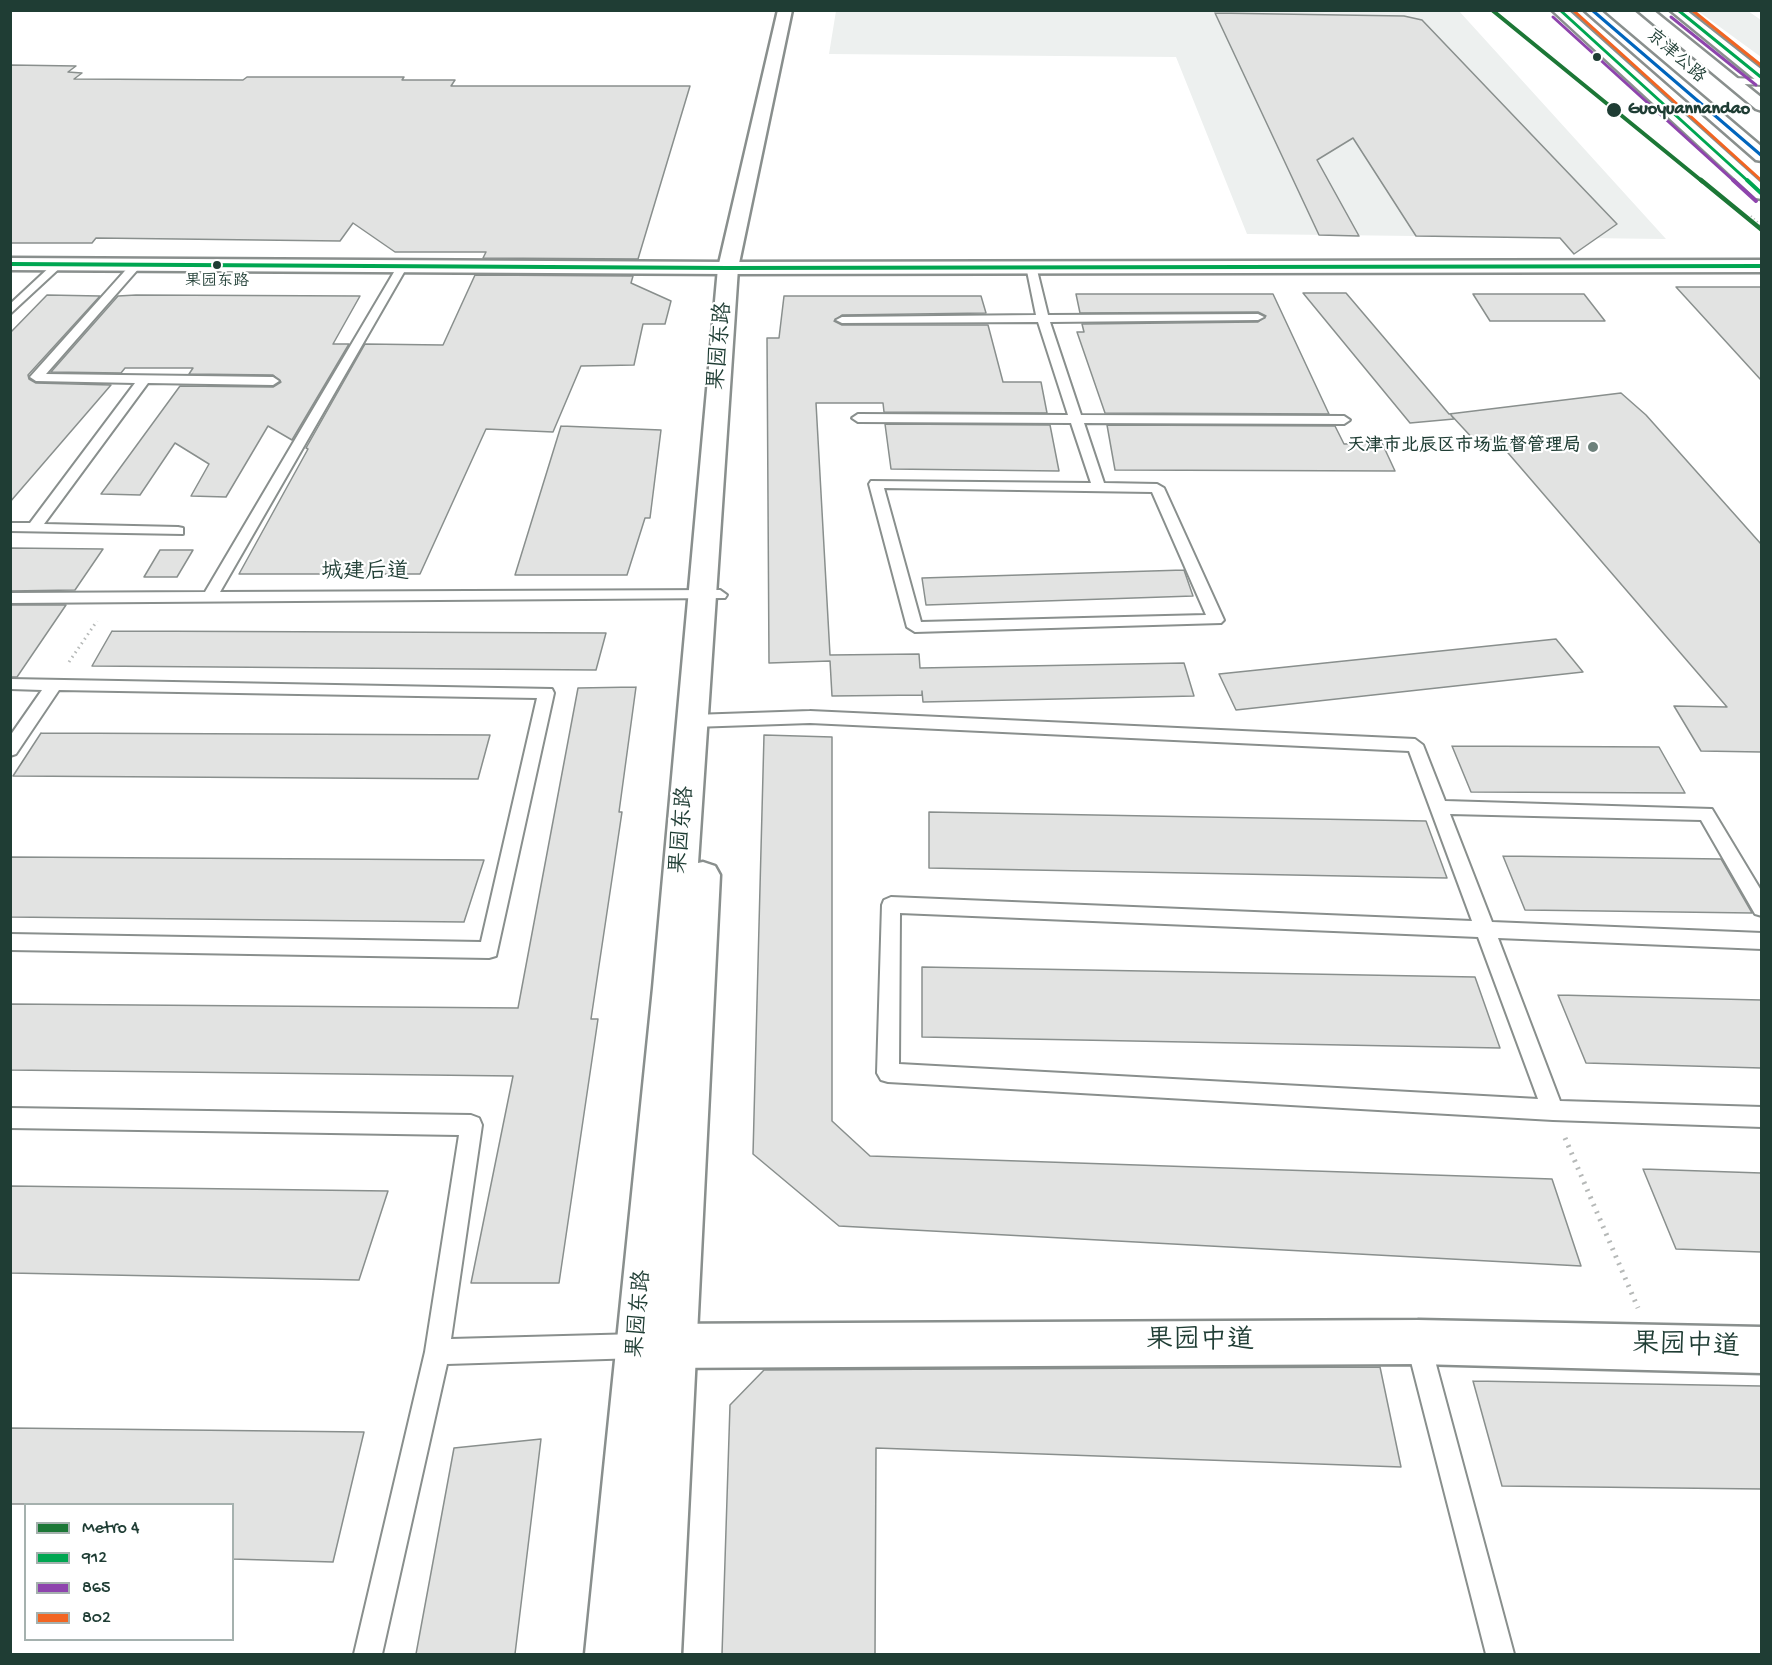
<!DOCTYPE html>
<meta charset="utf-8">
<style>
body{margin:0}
#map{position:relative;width:1772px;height:1665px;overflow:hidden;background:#fff;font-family:"Gochi Hand",sans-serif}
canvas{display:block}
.frame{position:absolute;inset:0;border:12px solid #1f3d34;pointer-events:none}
.legend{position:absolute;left:24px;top:1503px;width:210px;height:138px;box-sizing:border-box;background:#fff;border:2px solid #a5b1ae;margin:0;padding:8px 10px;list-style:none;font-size:18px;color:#1f3d34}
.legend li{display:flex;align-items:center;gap:12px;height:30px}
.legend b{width:30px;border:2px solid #a5b1ae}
</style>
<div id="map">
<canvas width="1772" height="1665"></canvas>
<div class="frame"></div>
<ul class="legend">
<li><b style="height:8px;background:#1c7736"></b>Metro 4</li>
<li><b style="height:8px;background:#00a651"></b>912</li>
<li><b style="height:8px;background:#8e44ad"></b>865</li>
<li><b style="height:8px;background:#f26522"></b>802</li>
</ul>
</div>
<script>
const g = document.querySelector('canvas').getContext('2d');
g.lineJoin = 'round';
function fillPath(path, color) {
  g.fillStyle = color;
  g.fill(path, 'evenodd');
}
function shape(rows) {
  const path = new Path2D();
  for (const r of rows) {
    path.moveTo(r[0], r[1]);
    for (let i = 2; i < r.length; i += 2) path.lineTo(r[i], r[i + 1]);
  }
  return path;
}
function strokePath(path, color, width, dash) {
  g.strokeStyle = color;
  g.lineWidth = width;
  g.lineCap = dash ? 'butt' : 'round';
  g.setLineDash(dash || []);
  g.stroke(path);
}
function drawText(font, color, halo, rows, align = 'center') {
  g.font = font + ' "Gochi Hand","LXGW WenKai TC",sans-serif';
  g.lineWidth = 4.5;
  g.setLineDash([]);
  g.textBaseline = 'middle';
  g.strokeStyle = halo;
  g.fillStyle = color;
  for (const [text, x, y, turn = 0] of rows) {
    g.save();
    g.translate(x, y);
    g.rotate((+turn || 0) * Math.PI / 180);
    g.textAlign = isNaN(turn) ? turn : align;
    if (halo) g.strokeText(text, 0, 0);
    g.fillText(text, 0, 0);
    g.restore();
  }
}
fillPath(shape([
 [836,11,1459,11,1666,239,1247,234,1176,57,829,54],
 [1698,11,1748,11,1761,20,1761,57]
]), '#edf0ef');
const building = shape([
 [1215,13,1404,16,1422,20,1617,224,1574,254,1560,238,1416,236,1353,138,1317,160,1359,236,1319,235,1215,13],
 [10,65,76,66,68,72,82,73,74,79,243,80,247,77,404,77,402,80,455,80,451,86,690,86,638,259,483,258,486,252,395,252,353,223,340,241,96,238,92,243,10,243,10,65],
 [475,275,633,276,631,283,671,301,665,324,643,324,634,365,581,366,553,432,486,429,420,574,239,574,308,449,306,448,365,344,443,345,475,275],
 [1676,287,1761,287,1761,380,1676,287],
 [1303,293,1346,293,1449,414,1621,393,1646,415,1761,544,1761,752,1701,751,1674,706,1727,707,1496,439,1476,442,1451,415,1454,419,1410,423,1303,293],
 [1076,294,1273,294,1329,414,1105,413,1077,332,1084,332,1082,324,1258,322,1266,316,1258,312,1080,313,1076,294],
 [1473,294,1584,294,1605,321,1490,321,1473,294],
 [47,295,100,296,28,375,29,379,36,383,111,385,10,502,10,333,47,295],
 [118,296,136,295,360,296,333,344,349,344,292,440,268,426,226,497,191,496,209,464,175,443,140,495,101,494,180,386,273,387,281,382,273,375,189,374,193,368,125,368,121,373,51,372,118,296],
 [784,296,981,296,986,313,842,315,834,321,842,325,988,325,1003,382,1041,382,1047,413,884,412,883,403,816,403,830,655,919,654,920,668,1184,663,1194,696,923,702,922,691,922,695,832,696,830,661,769,663,767,338,779,338,784,296],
 [885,424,1050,425,1059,471,891,469,885,424],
 [1107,425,1335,426,1344,444,1382,443,1395,471,1115,470,1107,425],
 [561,426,661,430,650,518,645,518,627,575,515,575,561,426],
 [10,548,103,549,75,590,10,591,10,548],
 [160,550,193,550,177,577,144,577,160,550],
 [1184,570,1193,596,926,605,922,578,1184,570],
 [10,605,66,605,17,677,10,677,10,605],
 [112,631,606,633,596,670,92,666,112,631],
 [1556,639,1583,672,1236,710,1219,674,1556,639],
 [636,687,619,812,622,812,591,1019,598,1019,559,1283,471,1283,513,1076,10,1070,10,1004,518,1008,578,688,636,687],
 [41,733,490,735,478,779,13,776,41,733],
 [764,735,832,737,832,1121,870,1156,1552,1179,1581,1266,839,1226,753,1154,764,735],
 [1452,746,1659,747,1685,793,1471,792,1452,746],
 [929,812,1426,821,1447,878,929,868,929,812],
 [1503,856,1721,859,1752,913,1525,910,1503,856],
 [10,857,484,860,464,922,10,917,10,857],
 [922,967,1475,977,1500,1048,922,1037,922,967],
 [1558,995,1761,1000,1761,1068,1586,1063,1558,995],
 [1643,1169,1761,1173,1761,1252,1676,1249,1643,1169],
 [10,1186,388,1191,359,1280,10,1273,10,1186],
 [1380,1367,1401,1467,876,1448,875,1654,722,1654,730,1405,764,1370,1380,1367],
 [1473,1381,1761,1386,1761,1489,1502,1486,1473,1381],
 [10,1428,364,1432,333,1562,232,1559,232,1504,10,1504,10,1428],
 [541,1439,515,1654,416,1654,454,1448,541,1439]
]);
fillPath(building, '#e2e3e2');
strokePath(building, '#898f8d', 1.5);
const lane = shape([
 [1730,78,1762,79,1762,85,1727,83,1730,78],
 [136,262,140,263,140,267,46,374,273,377,279,381,273,385,148,383,44,524,178,527,183,528,183,534,10,531,10,523,30,523,135,383,36,381,30,377,132,263,136,262],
 [54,263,63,265,10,314,10,304,54,263],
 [1031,263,1036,266,1048,315,1258,314,1264,317,1258,320,1050,322,1081,415,1344,416,1350,420,1344,424,1084,423,1104,483,1157,484,1164,488,1224,620,1221,623,915,632,907,627,869,484,871,481,1091,483,1071,423,858,422,852,418,858,414,1068,415,1038,322,842,323,836,320,842,317,1036,315,1026,266,1031,263],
 [884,488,1152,492,1206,615,921,622,884,488],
 [402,264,407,267,220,592,720,590,727,595,725,598,10,603,10,593,205,592,397,267,402,264],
 [10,679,552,689,554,693,496,956,489,958,10,950,10,934,481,942,537,698,59,690,16,754,10,756,10,736,42,690,10,689,10,679],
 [810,711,1415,739,1423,745,1445,801,1712,809,1762,892,1762,916,1755,914,1701,820,1450,814,1492,922,1762,933,1762,949,1498,938,1560,1101,1762,1107,1762,1127,1553,1120,888,1082,881,1080,877,1073,882,905,884,900,891,897,1472,921,1409,751,810,723,693,727,685,721,693,715,810,711],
 [900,913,1478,937,1538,1099,899,1064,900,913],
 [10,1108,471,1115,479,1118,482,1125,451,1339,638,1334,647,1337,650,1346,647,1355,638,1358,447,1364,382,1654,354,1654,425,1352,459,1135,10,1128,10,1108],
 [1418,1330,1427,1333,1430,1342,1514,1654,1486,1654,1406,1342,1409,1333,1418,1330]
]);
const street = shape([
 [10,258,728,262,1762,260,1762,272,728,274,10,270,10,258],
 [1418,1320,1762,1327,1762,1373,1418,1364,650,1368,634,1362,628,1346,634,1330,650,1324,1418,1320]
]);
const secondary = shape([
 [778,10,792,10,738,268,698,863,703,862,715,866,720,875,681,1654,585,1654,653,988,718,268,778,10],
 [1552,10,1568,10,1762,184,1762,199,1756,198,1552,10],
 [1670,10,1686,10,1762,70,1762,83,1757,81,1670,10]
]);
const highway = shape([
 [1584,10,1600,10,1762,147,1762,161,1756,160,1584,10],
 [1637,10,1653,10,1762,98,1762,111,1756,109,1637,10]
]);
strokePath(lane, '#898f8d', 4);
strokePath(street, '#898f8d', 5);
strokePath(secondary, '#898f8d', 5);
strokePath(highway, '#898f8d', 5);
strokePath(shape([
 [1751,216,1762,226]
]), '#b6b9b8', 2, [1, 3]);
strokePath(shape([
 [69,662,97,621]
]), '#b6b9b8', 3, [1.5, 4]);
strokePath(shape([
 [1565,1138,1638,1308]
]), '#b6b9b8', 5, [2, 6]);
fillPath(lane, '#fff');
fillPath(street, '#fff');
fillPath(secondary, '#fff');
fillPath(highway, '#fff');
strokePath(shape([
 [1560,10,1749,182],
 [1678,10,1762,78]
]), '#00a651', 3);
strokePath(shape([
 [1747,180,1762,194],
 [10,264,728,268,1762,266]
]), '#00a651', 4);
strokePath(shape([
 [1553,17,1735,182],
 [1671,17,1756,85]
]), '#8e44ad', 3);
strokePath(shape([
 [1733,180,1756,201]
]), '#8e44ad', 4);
strokePath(shape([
 [1573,10,1762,181],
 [1692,10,1762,66]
]), '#f26522', 3);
strokePath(shape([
 [1592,10,1762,156]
]), '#0065bd', 3);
strokePath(shape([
 [1492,10,1703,182]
]), '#1c7736', 4);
strokePath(shape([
 [1701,180,1762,230]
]), '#1c7736', 4.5);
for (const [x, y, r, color] of [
 [1597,57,5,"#1f3d34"],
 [1614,110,8,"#1f3d34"],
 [217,265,5,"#1f3d34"],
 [1593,447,6,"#6d817b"]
]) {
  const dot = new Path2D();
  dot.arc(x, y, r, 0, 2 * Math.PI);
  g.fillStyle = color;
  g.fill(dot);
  strokePath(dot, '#fff', 2);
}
drawText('16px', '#1f3d34', '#fff', [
 ["果园东路",217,283]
]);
drawText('18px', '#1f3d34', '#fff', [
 ["京津公路",1675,57,41]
]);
drawText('bold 18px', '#1f3d34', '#fff', [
 ["Guoyuannandao",1628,110]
], 'left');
drawText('bold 18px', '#1f3d34', '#fff', [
 ["天津市北辰区市场监督管理局",1581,447]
], 'right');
drawText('22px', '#1f3d34', '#fff', [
 ["果园东路",722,346,-85],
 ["城建后道",365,574],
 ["果园东路",684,830,-85],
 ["果园东路",641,1314,-85]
]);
drawText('27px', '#1f3d34', '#fff', [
 ["果园中道",1200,1343],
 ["果园中道",1686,1348,2]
]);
</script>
